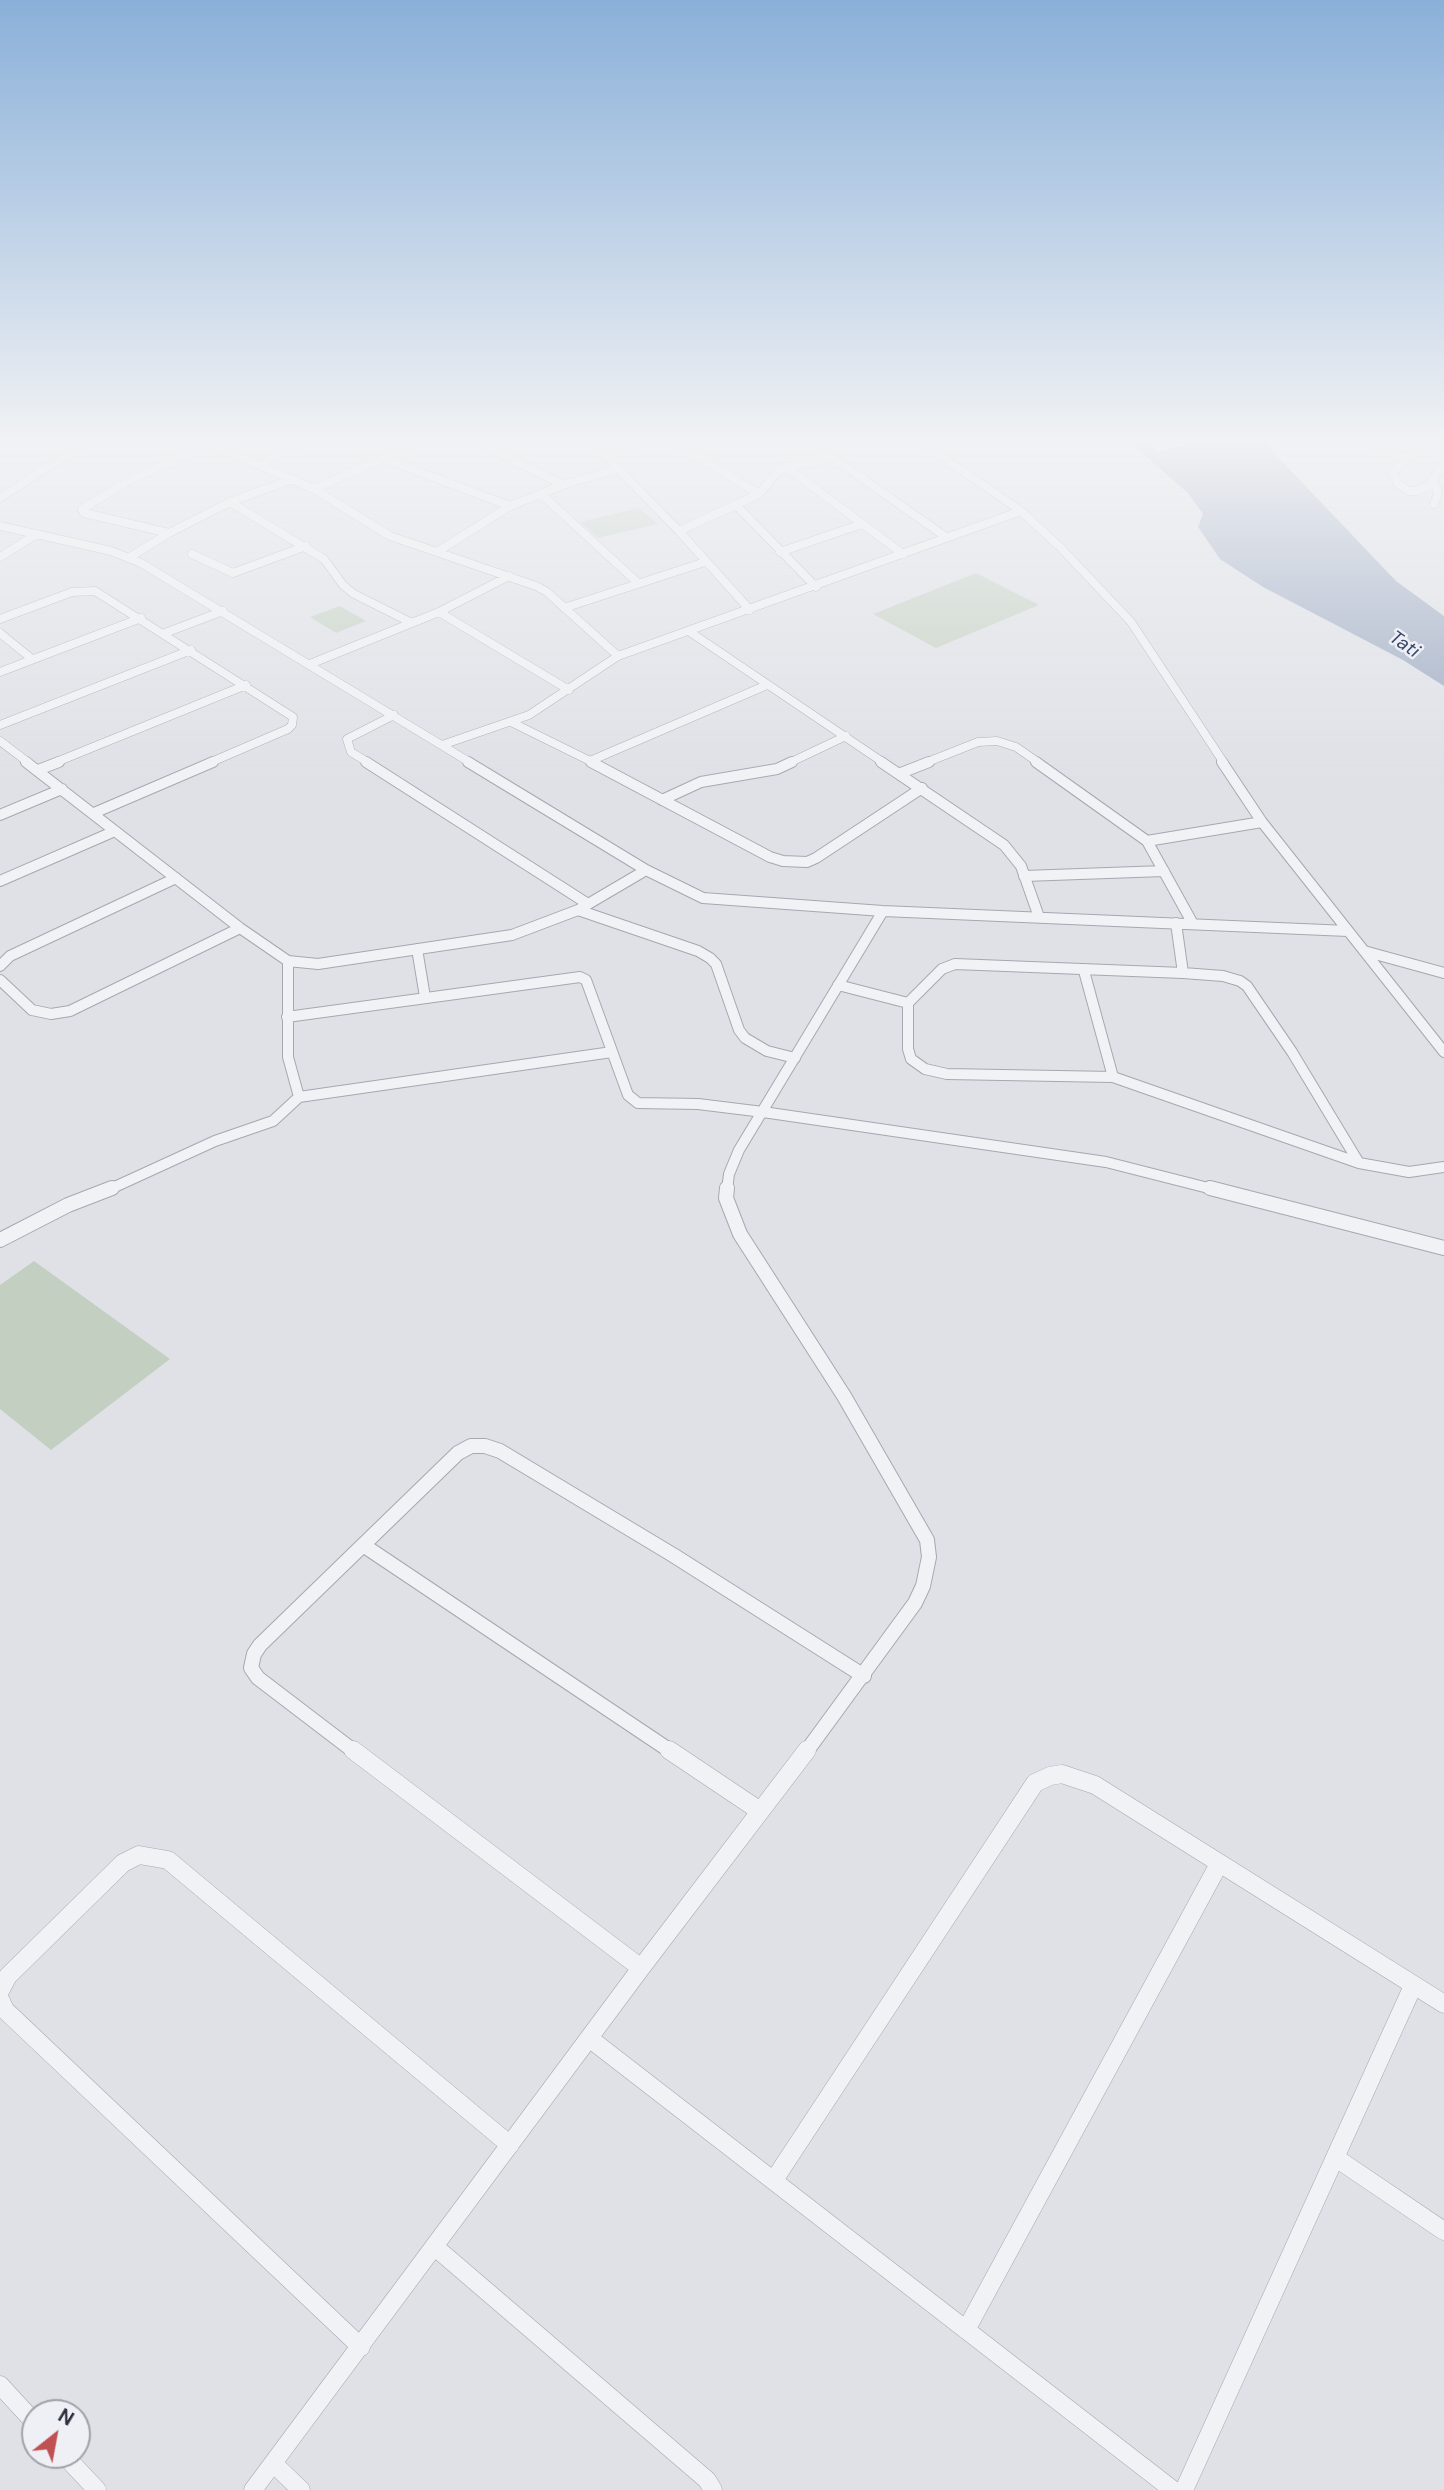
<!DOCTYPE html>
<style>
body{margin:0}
#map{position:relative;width:1444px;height:2490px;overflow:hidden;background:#dfe1e7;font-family:"DM Sans",sans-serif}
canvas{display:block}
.north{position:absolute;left:21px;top:2399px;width:70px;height:70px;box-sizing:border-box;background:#eef0f5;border:2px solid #a0a2ab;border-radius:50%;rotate:31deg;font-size:19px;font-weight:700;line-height:28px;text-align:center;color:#2a2e3c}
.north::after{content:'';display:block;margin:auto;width:24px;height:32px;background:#bf5153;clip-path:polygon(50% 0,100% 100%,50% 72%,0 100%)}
</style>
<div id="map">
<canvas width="1444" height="2490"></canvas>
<div class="north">N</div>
</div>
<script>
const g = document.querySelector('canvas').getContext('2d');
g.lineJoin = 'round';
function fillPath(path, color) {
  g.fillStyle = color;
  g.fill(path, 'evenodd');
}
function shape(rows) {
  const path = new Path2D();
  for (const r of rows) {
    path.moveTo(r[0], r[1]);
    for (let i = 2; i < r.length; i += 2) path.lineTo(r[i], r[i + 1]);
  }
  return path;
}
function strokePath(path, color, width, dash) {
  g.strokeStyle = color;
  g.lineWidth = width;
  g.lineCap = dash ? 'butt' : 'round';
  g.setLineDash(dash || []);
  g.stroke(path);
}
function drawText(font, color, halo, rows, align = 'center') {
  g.font = font + ' "DM Sans",sans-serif';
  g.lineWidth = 5;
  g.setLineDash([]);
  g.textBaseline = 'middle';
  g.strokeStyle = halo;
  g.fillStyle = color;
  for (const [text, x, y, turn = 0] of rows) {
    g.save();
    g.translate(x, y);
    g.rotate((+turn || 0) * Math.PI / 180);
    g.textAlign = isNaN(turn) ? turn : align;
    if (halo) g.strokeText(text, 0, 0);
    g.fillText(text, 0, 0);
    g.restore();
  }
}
fillPath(shape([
 [639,508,658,524,598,538,580,522],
 [976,573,1039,605,936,648,873,614],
 [340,606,366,621,336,633,310,617],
 [34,1261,170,1359,51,1450,0,1409,0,1285]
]), '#c3d0c1');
fillPath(shape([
 [1214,438,1266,438,1275,454,1396,581,1444,616,1444,686,1403,660,1263,587,1220,559,1198,527,1203,514,1190,496,1180,473,1157,452]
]), '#9eabc3');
fillPath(shape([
 [1125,438,1141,438,1217,502,1219,505,1217,508,1205,508,1125,438]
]), '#9eabc3');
const minorFar3 = shape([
 [134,438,189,443,229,452,314,489,390,536,536,586,547,592,618,656],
 [469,438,563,485],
 [588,438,679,531,750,610],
 [667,438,759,494],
 [811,438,832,457,946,537],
 [915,438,1021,511,1061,548,1131,622,1224,763],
 [1360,438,1404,458],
 [770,440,785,438],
 [608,457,648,438],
 [385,459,510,506],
 [260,465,312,438],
 [786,467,903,554],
 [1433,484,1417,491,1409,491,1398,484,1393,473,1408,456,1444,442],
 [314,489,430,438],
 [541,494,637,582],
 [0,498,92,438],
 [230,502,324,559,343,585,354,594,412,623],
 [1434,504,1438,493,1433,479,1444,464],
 [736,505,816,587],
 [0,526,111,551,141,563,471,763],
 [679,531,759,494,779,470,832,457],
 [169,533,230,502,293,479],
 [437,552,510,506,563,485,617,469],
 [780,552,862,524],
 [192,554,233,573,306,546],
 [0,557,37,534],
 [130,557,169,533,84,513,82,509,130,480,205,446],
 [564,608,705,562],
 [439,612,569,690],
 [0,619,72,592,95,591,293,717,292,725,288,729,209,763],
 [690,632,884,763],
 [0,633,32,659],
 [165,633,223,611],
 [310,664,439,612,509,576],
 [0,672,141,618],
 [511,722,594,763],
 [0,725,191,650],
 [0,741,29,763],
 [442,745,529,715,618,656,1021,511],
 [590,761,767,685],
 [54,763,246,685],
 [369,763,351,752,347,739,394,715],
 [789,763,846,736],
 [925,763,978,742,997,741,1016,747,1039,763]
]);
const minorFar2 = shape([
 [26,762,240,928,288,961,318,964,512,935,578,910,646,870],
 [366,762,588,904],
 [468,762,646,870,703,898,883,911,1348,931],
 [591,762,770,857,783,861,807,862,816,858,922,788],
 [881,762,1004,845,1021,866,1039,917],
 [1036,762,1147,841,1193,924],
 [1222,762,1262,822,1444,1052],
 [38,770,59,762],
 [901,773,929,762],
 [662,800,701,782,777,769,792,762],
 [94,813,213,762],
 [0,815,62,789],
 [1147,841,1262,822],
 [1024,876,1164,871],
 [0,881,115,831],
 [578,910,698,951,710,958,716,964,739,1030,745,1038,767,1051,795,1058],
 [1176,923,1183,973],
 [417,949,425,997],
 [1364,951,1444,973],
 [288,961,288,1057,299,1097],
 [955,964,1183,973,1223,976,1240,981,1247,986,1292,1052,1359,1163,1113,1077,947,1074,925,1069,911,1059,908,1049,908,1003,942,969,955,964],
 [0,966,10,956,176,878],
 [1084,971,1113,1077],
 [0,980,32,1010,51,1014,70,1011,240,928],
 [838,985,908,1003],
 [287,1017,580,977,586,980,628,1095,638,1103,698,1104,763,1112,1106,1162,1216,1190],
 [1359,1163,1409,1172,1444,1167],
 [108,1190,215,1141,273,1121,299,1097,612,1052],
 [727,1190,729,1174,739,1150,883,911]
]);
const minorFar1 = shape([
 [727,1188,726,1198,740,1234,844,1396,927,1540,929,1557,923,1586,915,1603,806,1752],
 [1210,1188,1444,1248],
 [0,1240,68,1205,112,1188],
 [363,1545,672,1752],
 [355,1752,258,1678,251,1668,254,1654,260,1645,458,1453,471,1446,485,1446,500,1451,673,1555,864,1676]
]);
const minor = shape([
 [353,1750,641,1968],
 [669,1750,760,1811],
 [0,1991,8,1976,123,1863,139,1855,168,1860,510,2145],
 [0,1999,5,2010,361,2347],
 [589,2038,1173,2490],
 [1336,2158,1444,2231],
 [774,2180,1035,1783,1050,1776,1062,1774,1095,1785,1444,2004],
 [435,2247,707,2480,713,2490],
 [966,2330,1219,1864],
 [0,2385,35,2423],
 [64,2455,97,2490],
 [274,2464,301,2490],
 [253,2490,641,1968,807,1750],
 [1184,2490,1413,1986]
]);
strokePath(minorFar3, '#a5a8b0', 9);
strokePath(minorFar2, '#a5a8b0', 12);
strokePath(minorFar1, '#a5a8b0', 16);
strokePath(minor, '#a5a8b0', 19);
strokePath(minorFar3, '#f1f2f6', 8);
strokePath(minorFar2, '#f1f2f6', 10);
strokePath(minorFar1, '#f1f2f6', 14);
strokePath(minor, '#f1f2f6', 18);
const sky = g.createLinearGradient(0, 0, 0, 787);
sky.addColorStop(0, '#8ab0d9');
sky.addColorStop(0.56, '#f1f2f4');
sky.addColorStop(1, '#f1f2f400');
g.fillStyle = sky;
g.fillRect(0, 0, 1444, 787);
drawText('italic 19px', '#38486c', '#eef0f5', [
 ["Tati",1404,645,35]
]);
</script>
